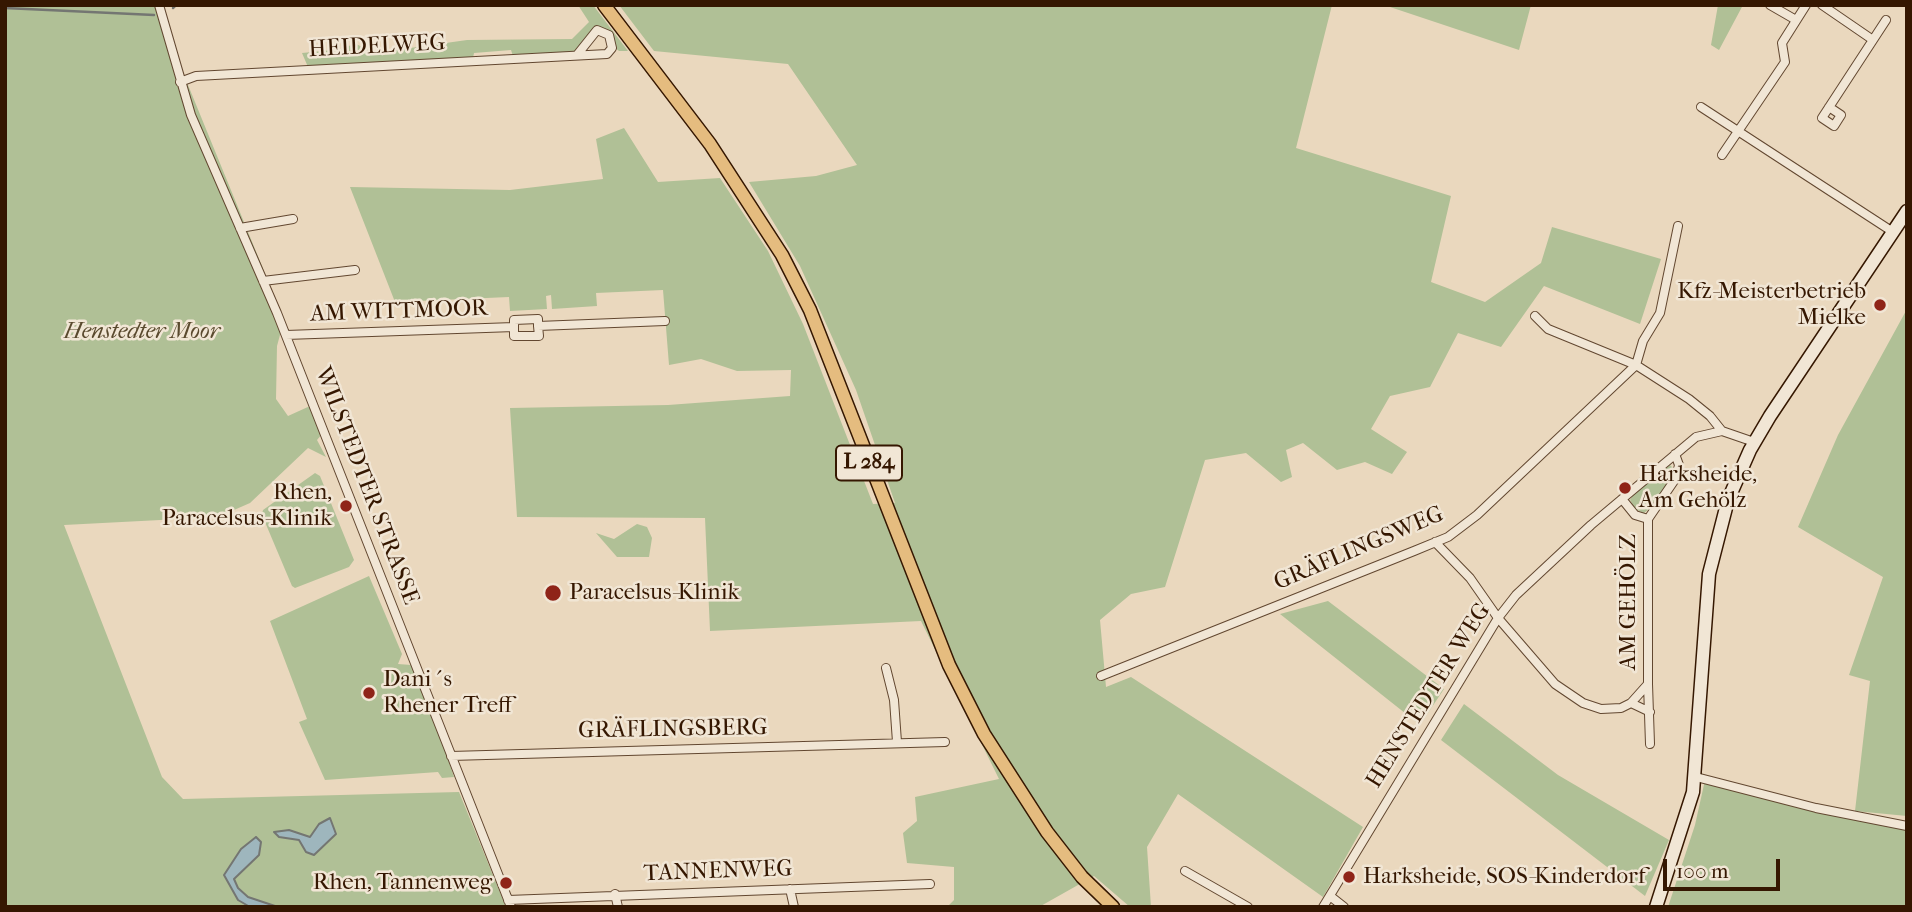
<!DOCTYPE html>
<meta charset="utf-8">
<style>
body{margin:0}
#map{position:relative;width:1912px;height:912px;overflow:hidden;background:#ead8be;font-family:"IM FELL French Canon",serif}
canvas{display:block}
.frame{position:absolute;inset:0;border:7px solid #351701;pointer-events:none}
.scale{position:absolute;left:1663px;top:859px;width:117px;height:32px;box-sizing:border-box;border:4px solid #351701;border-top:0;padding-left:9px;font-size:21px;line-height:24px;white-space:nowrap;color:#351701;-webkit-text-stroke:5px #f1e6d5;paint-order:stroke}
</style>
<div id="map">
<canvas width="1912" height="912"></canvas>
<div class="frame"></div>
<div class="scale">100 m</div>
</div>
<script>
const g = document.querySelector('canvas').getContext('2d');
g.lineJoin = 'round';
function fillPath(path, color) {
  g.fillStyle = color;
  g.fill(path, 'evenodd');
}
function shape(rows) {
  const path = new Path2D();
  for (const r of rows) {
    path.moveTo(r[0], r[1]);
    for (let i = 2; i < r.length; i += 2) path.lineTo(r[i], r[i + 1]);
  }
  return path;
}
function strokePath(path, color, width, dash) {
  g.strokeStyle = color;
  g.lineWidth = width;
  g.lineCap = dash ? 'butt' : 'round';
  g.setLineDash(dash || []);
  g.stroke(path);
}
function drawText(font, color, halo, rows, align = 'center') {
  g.font = font + ' "IM FELL French Canon",serif';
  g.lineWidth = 5;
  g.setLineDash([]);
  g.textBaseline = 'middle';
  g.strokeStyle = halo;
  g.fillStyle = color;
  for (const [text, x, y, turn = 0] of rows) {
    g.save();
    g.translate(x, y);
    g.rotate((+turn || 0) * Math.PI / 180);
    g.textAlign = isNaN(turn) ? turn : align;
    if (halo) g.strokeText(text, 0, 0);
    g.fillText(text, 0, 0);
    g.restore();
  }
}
fillPath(shape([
 [5,5,162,6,177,58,284,320,277,346,276,399,288,416,310,406,322,434,317,440,326,457,308,448,250,503,218,517,64,525,162,777,183,799,459,792,506,907,5,907],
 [578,5,593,5,628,51,619,51,614,47,605,29,575,53,513,56,511,50,474,53,473,58,308,67,302,53,344,49,354,43,375,53,467,40,572,39,589,22],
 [619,5,1332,5,1296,148,1451,196,1431,282,1485,302,1541,263,1552,227,1661,259,1640,324,1544,286,1501,347,1458,333,1430,387,1390,396,1371,429,1407,452,1392,474,1365,462,1337,470,1303,443,1286,450,1292,477,1281,482,1246,453,1205,460,1165,587,1131,594,1100,620,1106,687,1131,677,1363,827,1323,897,1178,794,1147,847,1151,907,1130,907,1094,876,1039,907,947,907,954,900,954,867,907,863,903,833,917,821,915,797,999,779,921,621,710,631,705,518,517,517,510,408,668,405,790,396,791,370,737,371,701,359,669,365,663,290,596,293,597,306,552,309,551,295,546,296,547,309,510,311,509,297,395,302,350,187,510,190,603,179,596,139,624,128,658,182,720,178,768,251,803,324,873,504,895,503,856,390,800,266,749,182,816,176,857,165,788,64,654,51],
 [1384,5,1531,5,1519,50],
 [1718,5,1743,5,1719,50,1711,45],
 [1907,309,1907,816,1855,811,1870,681,1849,675,1883,577,1798,527,1838,435],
 [1670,465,1673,468,1671,478,1653,506,1644,513,1635,509,1630,500,1633,495],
 [315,473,320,476,354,560,349,567,295,588,292,586,262,515,263,510],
 [637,524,647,527,652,538,649,557,617,557,596,533,614,539],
 [369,576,402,654,398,664,411,665,438,729,454,777,442,778,438,772,325,780,299,722,307,719,270,621],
 [1328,601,1444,689,1420,725,1280,614],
 [1464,704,1558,775,1669,840,1645,896,1441,740],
 [1705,780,1907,828,1907,907,1668,907,1695,825]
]), '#b0c096');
const water = shape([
 [330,818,336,834,314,855,306,852,299,840,279,837,274,832,289,830,310,837,319,824,330,818],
 [256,837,261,842,259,855,234,879,238,888,248,897,278,907,250,907,238,900,224,875,241,849,256,837]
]);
fillPath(water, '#9eb6bd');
strokePath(water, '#747672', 2);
strokePath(shape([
 [5,8,154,15],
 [173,8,176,5]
]), '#747672', 2.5);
const street = shape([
 [159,5,191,115,277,313,511,907],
 [1770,5,1796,20],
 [1822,5,1873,40],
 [180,82,196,76,607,54,612,48,609,35,597,30,577,55],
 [1701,107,1893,232],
 [1829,107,1841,115,1834,126,1822,118,1886,20],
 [1722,155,1785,62,1782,43,1806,5],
 [1678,226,1660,313,1643,341,1636,365,1689,399,1710,416,1722,431],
 [240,228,293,219],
 [263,281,355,270],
 [514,327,514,320,538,319,538,326],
 [286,335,514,327,514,336,539,336,538,326,665,321],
 [1622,499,1635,515,1648,519],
 [1435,542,1470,578,1498,618,1555,684,1583,703,1601,709,1621,708,1631,703,1648,684,1648,519,1676,478,1679,465,1675,454],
 [886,668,894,700,897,742],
 [1101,676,1414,551,1448,537,1477,515,1636,365,1548,329,1535,316],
 [1648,684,1650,744],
 [1631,703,1650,712],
 [451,756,945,742],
 [1696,777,1816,808,1907,826],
 [1185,871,1248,907],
 [790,889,794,907],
 [615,894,618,907],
 [1330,896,1344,907],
 [508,900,930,884],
 [1323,907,1498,618,1516,595,1591,525,1696,437,1722,431,1754,442]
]);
const secondary = shape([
 [1656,907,1693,792,1709,574,1728,500,1750,450,1770,416,1907,211]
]);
const primary = shape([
 [604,5,710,144,782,255,810,310,949,665,984,734,1047,832,1082,877,1113,907]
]);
strokePath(street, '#624730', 10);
strokePath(secondary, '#351701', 15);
strokePath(primary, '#351701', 15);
strokePath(street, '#f1e6d5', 8);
strokePath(secondary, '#f1e6d5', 12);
strokePath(primary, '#e5bc7f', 12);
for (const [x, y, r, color] of [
 [1880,305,7,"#8f2418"],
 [1625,488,7,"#8f2418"],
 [346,506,7,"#8f2418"],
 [553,593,9,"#8f2418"],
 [369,693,7,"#8f2418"],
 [1349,877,7,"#8f2418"],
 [506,883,7,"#8f2418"]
]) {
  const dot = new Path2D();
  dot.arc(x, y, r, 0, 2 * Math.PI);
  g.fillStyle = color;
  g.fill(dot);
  strokePath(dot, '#f1e6d5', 2.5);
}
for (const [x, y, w] of [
 [869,463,66]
]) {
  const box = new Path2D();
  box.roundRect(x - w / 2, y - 17.5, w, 35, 5);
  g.fillStyle = '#f1e6d5';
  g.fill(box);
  strokePath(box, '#351701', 2);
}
drawText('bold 21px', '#351701', null, [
 ["L 284",869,463]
]);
drawText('23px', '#351701', '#f1e6d5', [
 ["HEIDELWEG",377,47,-3],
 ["AM WITTMOOR",399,312,-2],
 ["WILSTEDTER STRASSE",366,486,69],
 ["GRÄFLINGSWEG",1359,549,-23],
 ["AM GEHÖLZ",1629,602,-90],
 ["HENSTEDTER WEG",1429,696,-58],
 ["GRÄFLINGSBERG",673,730,-1],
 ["TANNENWEG",718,872,-2]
]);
drawText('23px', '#351701', '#f1e6d5', [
 ["Kfz-Meisterbetrieb",1866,292,"right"],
 ["Mielke",1866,318,"right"],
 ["Harksheide,",1639,475],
 ["Am Gehölz",1639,501],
 ["Rhen,",332,493,"right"],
 ["Paracelsus-Klinik",332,519,"right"],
 ["Paracelsus-Klinik",569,593],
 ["Dani´s",383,680],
 ["Rhener Treff",383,706],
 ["Harksheide, SOS-Kinderdorf",1363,877],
 ["Rhen, Tannenweg",492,883,"right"]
], 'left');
drawText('italic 23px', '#5a4a2e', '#f1e6d5', [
 ["Henstedter Moor",142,332]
]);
</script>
